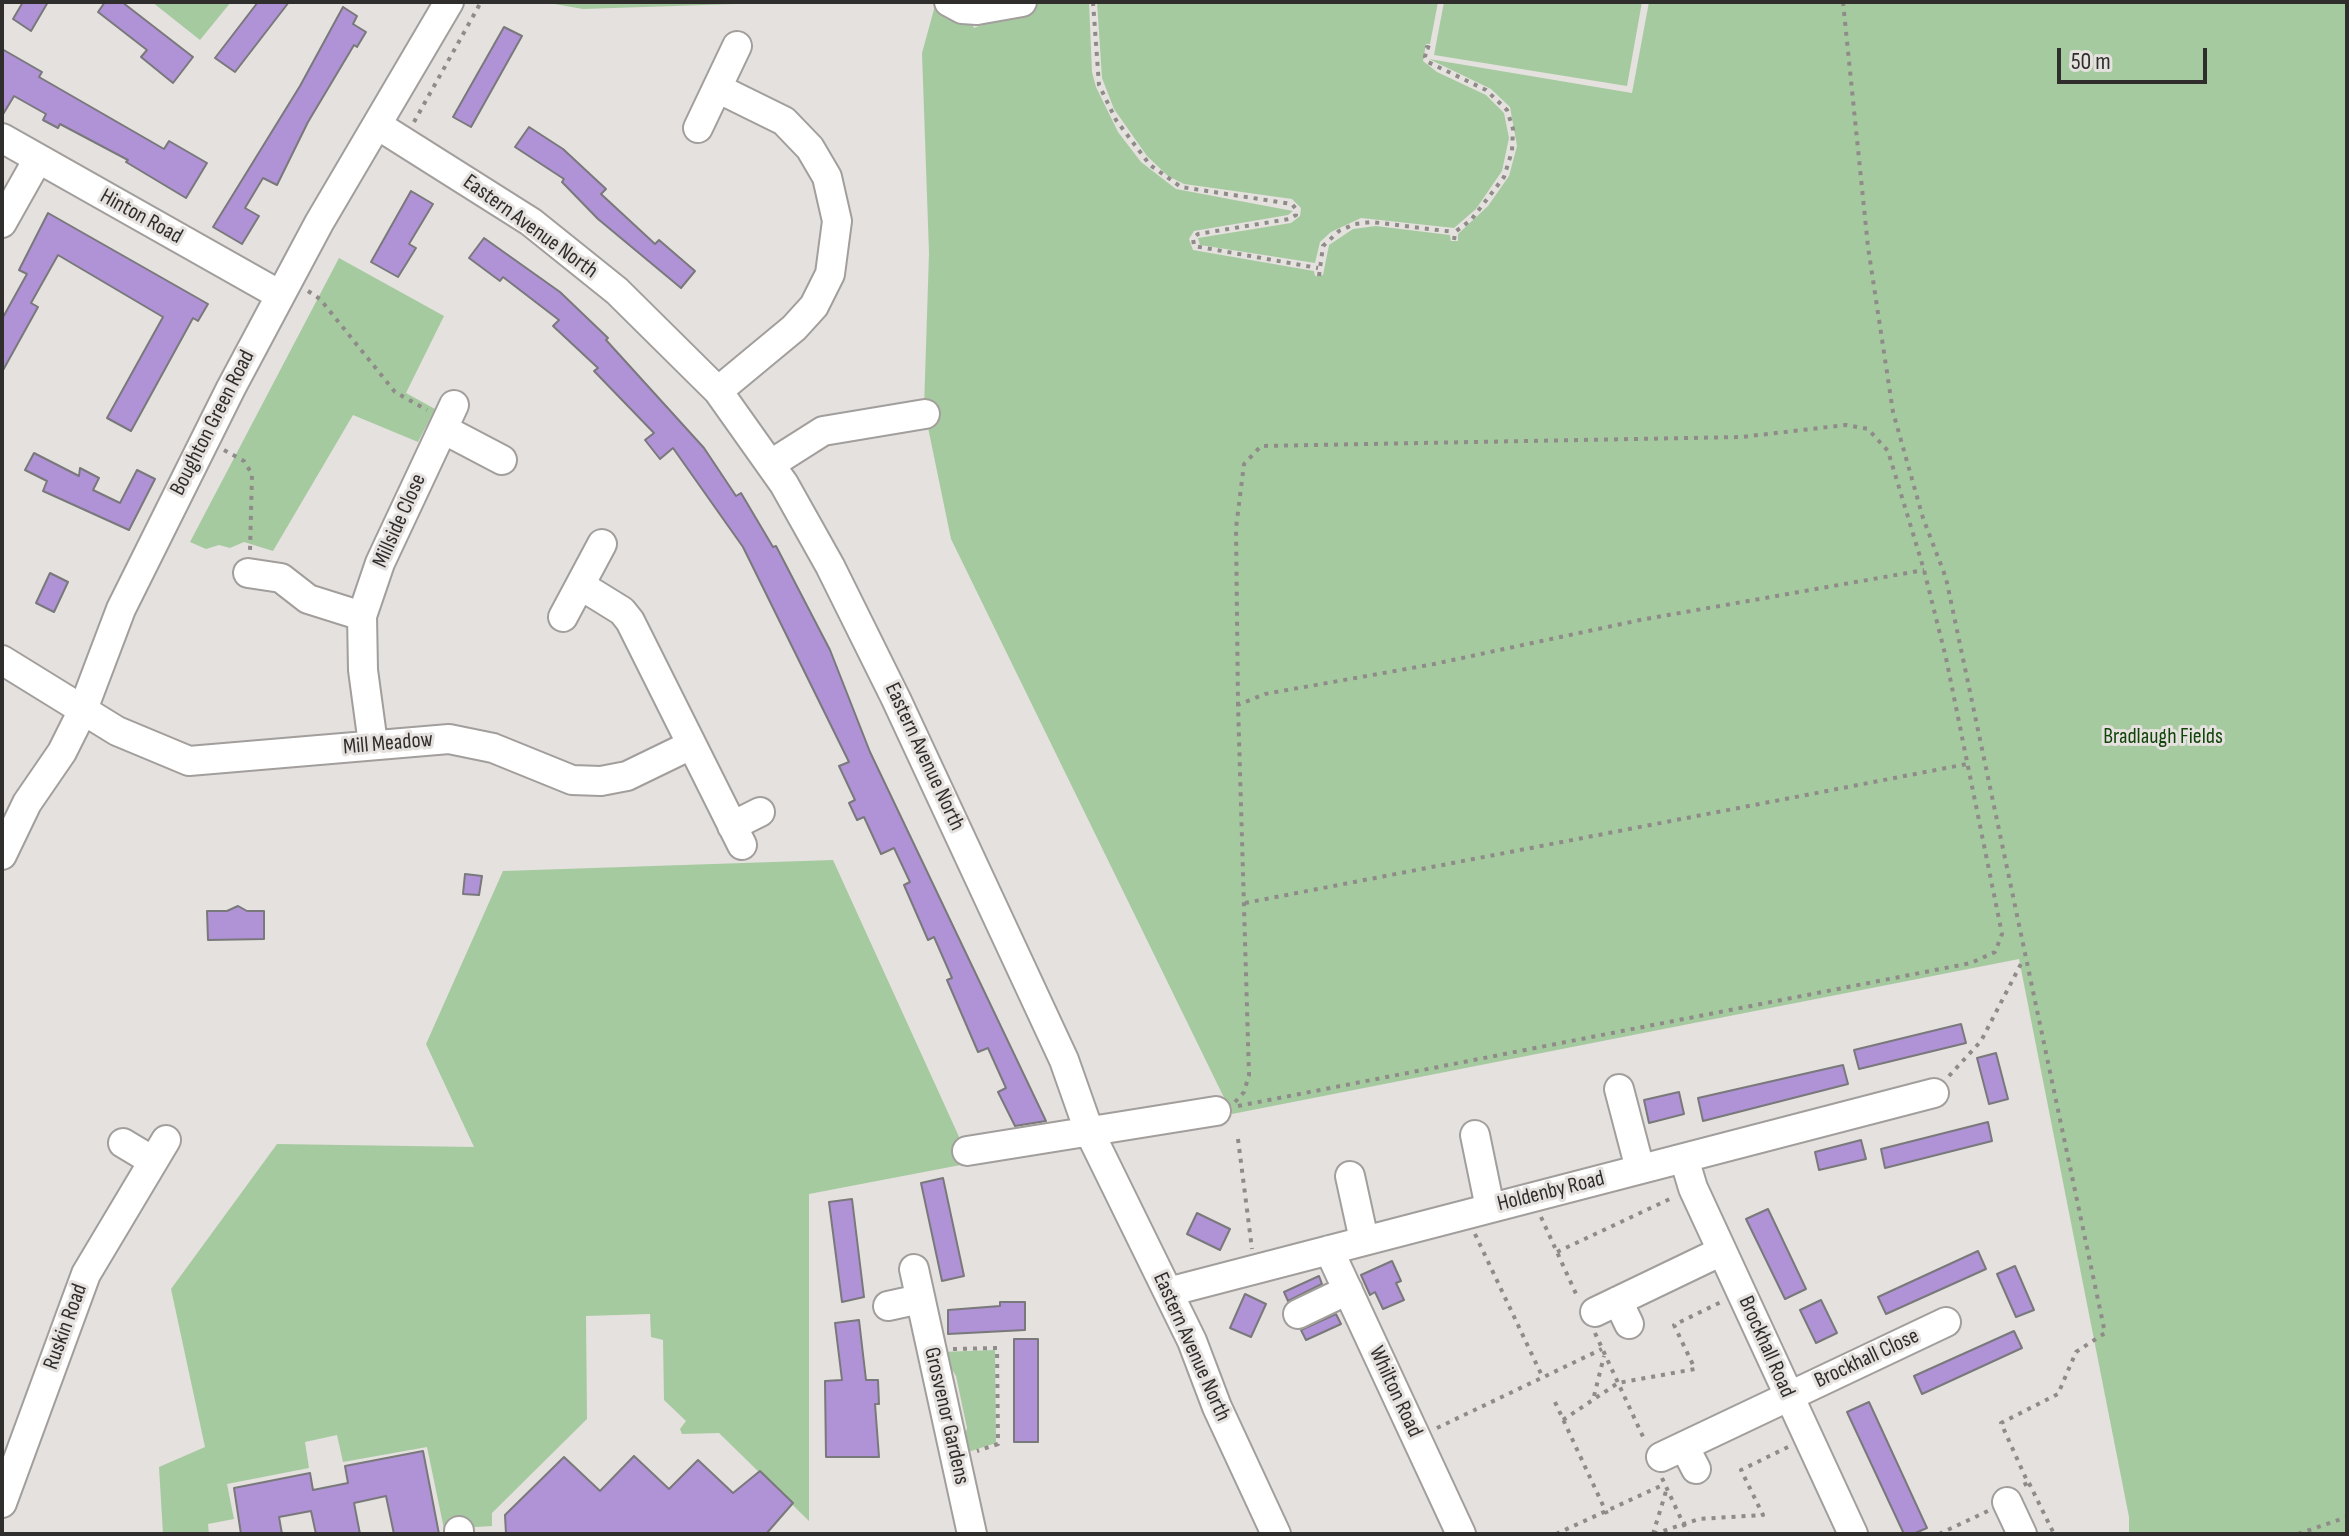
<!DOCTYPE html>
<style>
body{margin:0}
#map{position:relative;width:2349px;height:1536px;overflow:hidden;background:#e5e1de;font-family:"Sofia Sans Condensed",sans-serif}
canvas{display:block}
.frame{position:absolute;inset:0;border:4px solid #302e2d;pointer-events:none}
.scale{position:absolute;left:2057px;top:48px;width:150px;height:36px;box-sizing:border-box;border:4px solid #302e2d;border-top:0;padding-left:10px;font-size:24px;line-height:28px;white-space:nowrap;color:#302e2d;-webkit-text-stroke:6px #e5e1de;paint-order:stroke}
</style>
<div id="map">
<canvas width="2349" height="1536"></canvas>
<div class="frame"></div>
<div class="scale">50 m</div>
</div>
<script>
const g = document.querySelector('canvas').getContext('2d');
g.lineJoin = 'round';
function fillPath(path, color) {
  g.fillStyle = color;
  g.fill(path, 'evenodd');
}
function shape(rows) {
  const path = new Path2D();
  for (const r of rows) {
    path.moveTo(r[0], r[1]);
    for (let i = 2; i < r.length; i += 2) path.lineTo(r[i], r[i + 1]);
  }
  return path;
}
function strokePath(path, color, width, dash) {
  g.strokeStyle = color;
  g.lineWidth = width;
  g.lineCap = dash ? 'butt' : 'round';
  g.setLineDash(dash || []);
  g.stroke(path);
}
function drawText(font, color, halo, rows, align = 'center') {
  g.font = font + ' "Sofia Sans Condensed",sans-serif';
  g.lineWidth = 6;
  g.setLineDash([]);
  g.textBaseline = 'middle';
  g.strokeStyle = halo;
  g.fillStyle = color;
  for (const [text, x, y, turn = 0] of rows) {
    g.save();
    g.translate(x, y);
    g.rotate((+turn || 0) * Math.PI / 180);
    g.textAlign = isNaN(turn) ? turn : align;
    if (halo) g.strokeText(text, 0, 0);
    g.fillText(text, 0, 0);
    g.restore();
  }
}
fillPath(shape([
 [152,2,231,2,200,40],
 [543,2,797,2,583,9],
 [936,2,969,16,974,28,1040,2,1089,2,1092,72,1096,87,1118,132,1141,162,1176,189,1293,211,1288,215,1194,231,1189,239,1193,250,1314,271,1315,276,1323,275,1329,245,1353,229,1376,226,1450,235,1451,241,1458,241,1458,234,1488,206,1509,176,1517,146,1510,107,1491,89,1429,59,1632,93,1649,2,2347,2,2347,1534,2129,1534,2129,1517,2019,959,1232,1114,951,539,924,408,929,253,922,53],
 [1097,2,1438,2,1430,44,1426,44,1423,61,1437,72,1486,95,1504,113,1509,138,1502,171,1476,209,1454,228,1361,218,1331,232,1320,242,1315,263,1200,245,1198,238,1291,223,1300,216,1301,208,1292,199,1184,184,1168,176,1147,156,1114,109,1102,78],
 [1444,2,1642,2,1627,86,1434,55],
 [339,258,444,316,406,393,435,409,418,442,353,415,273,551,244,542,230,548,219,545,206,549,190,542],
 [833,860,971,1163,809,1194,809,1521,719,1433,682,1434,680,1429,686,1421,664,1400,663,1340,651,1337,650,1314,586,1316,587,1419,492,1513,492,1526,444,1529,427,1447,343,1462,337,1435,305,1442,309,1468,227,1484,234,1519,208,1524,209,1534,163,1534,159,1467,205,1447,171,1289,277,1144,474,1147,426,1044,503,871],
 [995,1350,996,1443,965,1453,963,1443,967,1428,956,1376,941,1352]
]), '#a6caa0');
const building = shape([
 [23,2,48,2,31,31,13,19,23,2],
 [105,2,122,2,193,57,173,83,141,57,147,50,98,12,105,2],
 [258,2,289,2,235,72,215,58,258,2],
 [343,7,357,16,353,24,366,32,357,47,354,45,308,122,277,185,263,178,245,208,259,216,242,244,213,227,300,86,343,7],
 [504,27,522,36,471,127,453,117,504,27],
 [2,49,42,72,39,77,164,149,169,141,207,163,186,198,126,162,128,160,60,124,58,128,43,120,46,114,14,96,2,116,2,49],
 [529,127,563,149,606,189,601,194,655,244,659,240,695,271,681,288,598,219,562,182,564,179,515,147,529,127],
 [411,191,433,204,409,244,416,248,398,277,371,262,411,191],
 [48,213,208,304,198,321,193,318,131,431,107,418,163,317,58,255,31,303,38,307,2,372,2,319,27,274,19,270,48,213],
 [484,238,560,292,608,338,606,340,704,448,736,496,741,493,773,547,776,546,830,650,870,752,1046,1121,1015,1126,998,1092,1006,1088,988,1048,978,1052,947,980,952,978,934,937,928,940,904,885,910,882,894,848,881,854,864,817,857,820,849,803,855,800,839,766,849,762,743,547,673,448,660,459,645,440,654,433,594,371,598,368,553,326,559,320,503,277,500,281,469,258,484,238],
 [34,453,79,476,80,468,99,478,93,490,120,503,137,470,155,479,129,530,43,491,47,481,25,470,34,453],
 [50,573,68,582,54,612,36,603,50,573],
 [465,874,482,876,479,895,463,894,465,874],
 [238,906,247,911,264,911,264,939,208,940,207,911,227,911,238,906],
 [1961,1024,1966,1043,1859,1069,1854,1050,1961,1024],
 [1996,1053,2008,1099,1989,1104,1977,1058,1996,1053],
 [1843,1065,1848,1084,1703,1121,1698,1098,1843,1065],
 [1679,1092,1684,1114,1649,1123,1644,1100,1679,1092],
 [1988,1122,1992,1141,1885,1168,1881,1149,1988,1122],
 [1861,1140,1866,1159,1819,1170,1815,1152,1861,1140],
 [943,1178,964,1276,942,1281,921,1183,943,1178],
 [852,1199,864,1297,842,1302,829,1202,852,1199],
 [1768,1209,1806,1289,1785,1299,1746,1219,1768,1209],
 [1197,1213,1230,1229,1220,1250,1187,1234,1197,1213],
 [1978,1251,1986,1269,1886,1314,1878,1297,1978,1251],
 [1392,1261,1401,1281,1396,1283,1404,1300,1383,1309,1375,1292,1370,1295,1361,1275,1392,1261],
 [2015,1266,2034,1310,2016,1317,1997,1274,2015,1266],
 [1319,1276,1322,1284,1288,1301,1284,1292,1319,1276],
 [1245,1294,1266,1304,1251,1337,1230,1328,1245,1294],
 [1821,1300,1837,1333,1816,1343,1800,1310,1821,1300],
 [1000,1302,1025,1302,1025,1330,948,1334,948,1310,1000,1306,1000,1302],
 [1336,1314,1341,1324,1306,1340,1301,1330,1336,1314],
 [859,1320,866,1380,878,1380,879,1404,875,1404,879,1457,826,1457,825,1381,842,1380,835,1323,859,1320],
 [2014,1331,2022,1348,1922,1394,1914,1376,2014,1331],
 [1014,1339,1038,1339,1038,1442,1014,1442,1014,1339],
 [1869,1402,1927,1528,1913,1534,1904,1534,1847,1412,1869,1402],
 [423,1451,439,1534,394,1534,386,1496,354,1503,360,1534,316,1534,311,1511,279,1517,282,1534,241,1534,234,1488,310,1473,313,1490,348,1483,345,1466,423,1451],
 [634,1456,669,1489,698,1460,733,1493,760,1471,793,1503,766,1534,506,1534,505,1515,564,1457,600,1491,634,1456]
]);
fillPath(building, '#b093d6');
strokePath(building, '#79787b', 2);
const minor = shape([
 [949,2,962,9,977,10,1022,2],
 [717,88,784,121,810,148,827,177,837,221,830,274,814,306,794,328,718,391],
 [379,126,531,222,617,291,718,391,784,484,830,566,896,699,1064,1060,1089,1131,1192,1341,1217,1407,1276,1534],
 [698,128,737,46],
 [2,138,280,295],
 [2,223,38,159],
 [443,429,502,460],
 [771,464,823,431,925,414],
 [248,573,281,578,308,599,362,616],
 [580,585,622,611,630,621,742,845],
 [563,617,602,544],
 [2,660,117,731,189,761,449,739,493,748,572,780,601,781,627,776,691,745],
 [373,744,363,670,362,616,380,563,454,405],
 [732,826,760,812],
 [2,855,27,803,62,752,82,712,121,609,231,388,319,223,449,2],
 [1619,1089,1640,1169],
 [1475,1135,1490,1208],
 [123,1143,153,1161],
 [967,1151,1216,1111],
 [1684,1158,1693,1188,1853,1534],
 [1350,1176,1364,1240],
 [1329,1250,1461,1534],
 [914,1269,972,1534],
 [1168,1292,1934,1093],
 [1618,1301,1629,1324],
 [888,1306,920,1299],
 [1595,1312,1722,1251],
 [1298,1314,1348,1290],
 [1684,1446,1696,1469],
 [1661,1457,1946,1322],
 [2007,1502,2022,1534],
 [2,1503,86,1274,166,1140],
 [459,1531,459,1534]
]);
strokePath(minor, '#a29e9c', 32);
strokePath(shape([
 [1093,2,1099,85,1116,120,1150,165,1181,187,1292,204,1296,209,1296,215,1289,219,1198,234,1193,238,1194,246,1318,268],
 [1843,2,1868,247,1893,412,1923,518,1946,578,2105,1333,2076,1352,2058,1394,2001,1423,2028,1483,2021,1486],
 [1430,48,1427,47,1425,57,1428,62,1486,90,1507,110,1513,129,1512,151,1504,177,1471,220,1455,232,1454,241],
 [414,122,481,2],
 [1319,276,1323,246,1339,231,1355,224,1372,222,1454,232],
 [308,291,320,299,395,392,427,410],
 [224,450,244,461,252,474,250,551],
 [1245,903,1967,764],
 [1949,1076,1981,1041,2023,960],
 [1235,1102,1244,1092,1249,1075,1238,705,1265,694,1434,664,1640,620,1924,570],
 [1238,1106,1971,963,1995,952,2002,934,1946,658,1924,570,1888,451,1868,429,1846,425,1741,437,1261,446,1244,464,1236,528,1238,705],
 [1238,1139,1252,1249],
 [1541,1217,1577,1296],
 [1475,1234,1543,1378],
 [1557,1252,1674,1197],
 [1595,1333,1645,1441],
 [953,1349,997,1348,998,1444,977,1451],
 [1594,1396,1604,1356],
 [1555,1402,1607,1514],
 [1563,1420,1618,1383,1695,1369,1674,1325,1721,1302],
 [1437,1428,1602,1349],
 [1662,1478,1688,1534],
 [2029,1483,2054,1534],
 [1556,1534,1665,1484],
 [1653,1534,1667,1488],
 [1654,1534,1699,1519,1763,1515,1741,1470,1788,1447],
 [1939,1534,1988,1511],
 [2298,1534,2347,1517]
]), '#8f8b89', 4, [4, 6]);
strokePath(minor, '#fff', 28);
drawText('22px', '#302e2d', '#e5e1de', [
 ["Hinton Road",141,217,29],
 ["Eastern Avenue North",530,227,36],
 ["Boughton Green Road",213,423,-63],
 ["Millside Close",400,521,-66],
 ["Mill Meadow",388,744,-5],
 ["Eastern Avenue North",924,757,65],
 ["Holdenby Road",1551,1192,-14],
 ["Ruskin Road",66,1327,-70],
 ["Eastern Avenue North",1191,1347,66],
 ["Brockhall Road",1766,1347,66],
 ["Brockhall Close",1867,1359,-25],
 ["Whilton Road",1395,1392,65],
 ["Grosvenor Gardens",946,1416,77]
]);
drawText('22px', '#114408', '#e5e1de', [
 ["Bradlaugh Fields",2163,737]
]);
</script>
